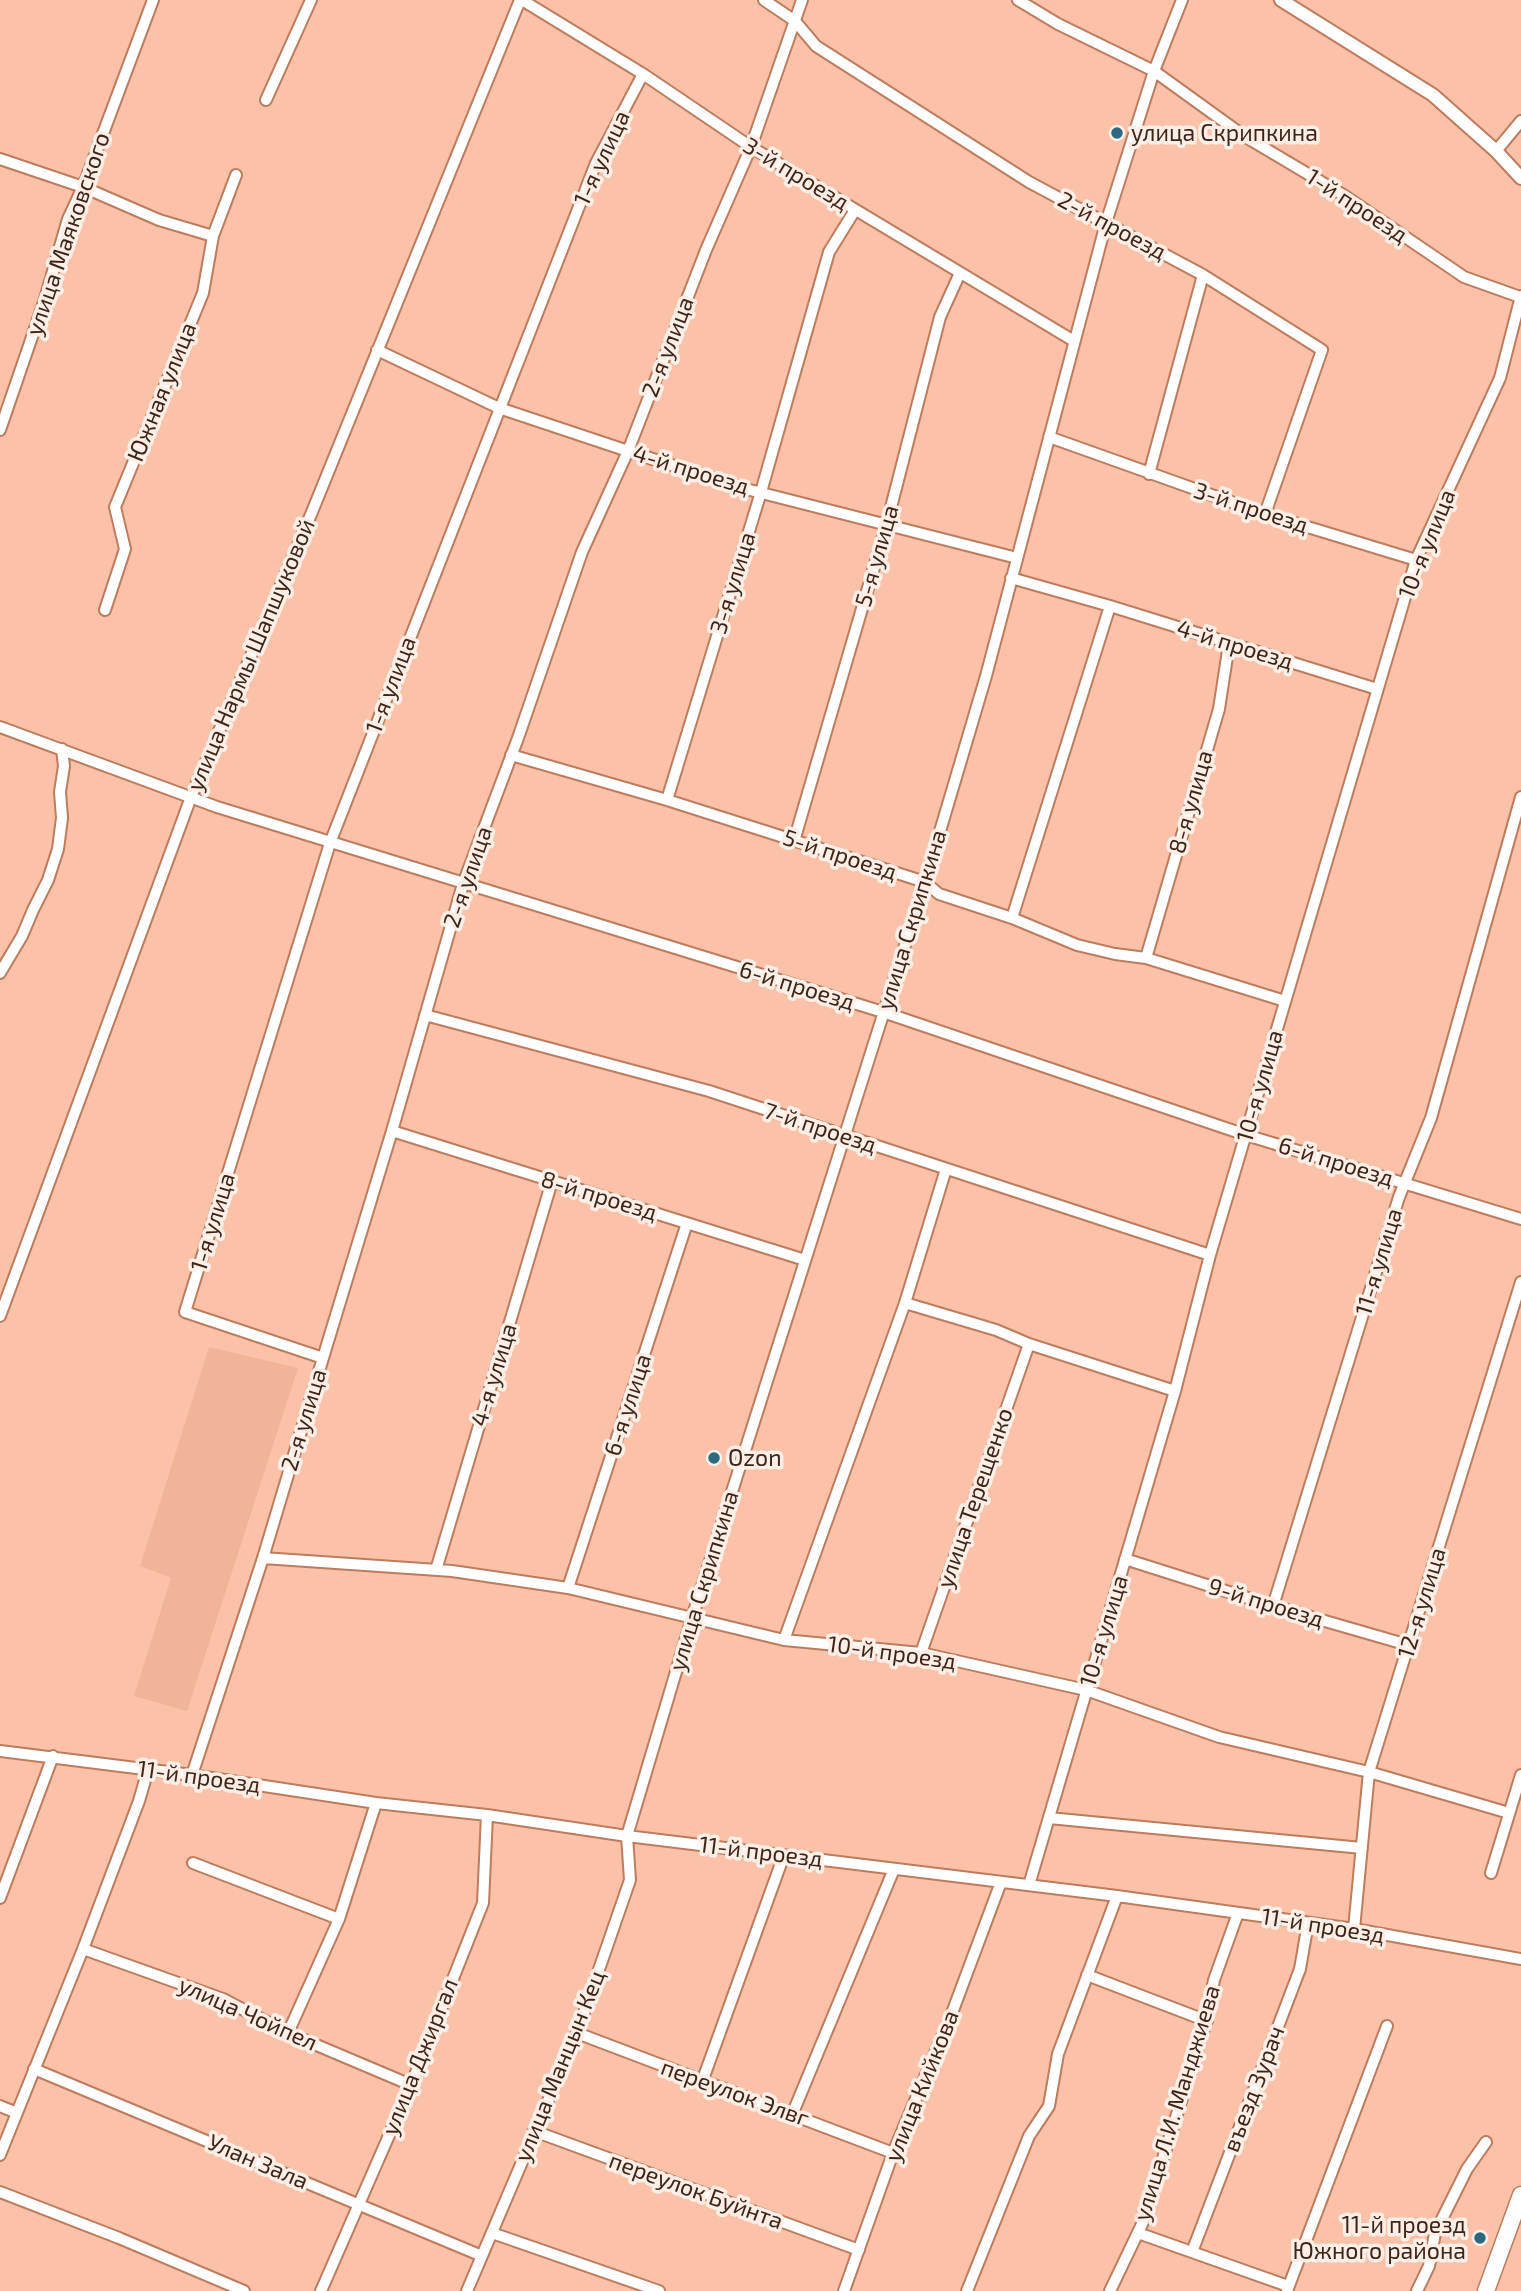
<!DOCTYPE html>
<meta charset="utf-8">
<style>
body{margin:0}
canvas{display:block;background:#fbc2a9}
</style>
<canvas width="1521" height="2291"></canvas>
<script>
const g = document.querySelector('canvas').getContext('2d');
g.lineJoin = 'round';
function fillPath(path, color) {
  g.fillStyle = color;
  g.fill(path, 'evenodd');
}
function shape(rows) {
  const path = new Path2D();
  for (const r of rows) {
    path.moveTo(r[0], r[1]);
    for (let i = 2; i < r.length; i += 2) path.lineTo(r[i], r[i + 1]);
  }
  return path;
}
function strokePath(path, color, width, dash) {
  g.strokeStyle = color;
  g.lineWidth = width;
  g.lineCap = dash ? 'butt' : 'round';
  g.setLineDash(dash || []);
  g.stroke(path);
}
function drawText(font, color, halo, rows, align = 'center') {
  g.font = font + ' "Exo 2",sans-serif';
  g.lineWidth = 7;
  g.setLineDash([]);
  g.textBaseline = 'middle';
  g.strokeStyle = halo;
  g.fillStyle = color;
  for (const [text, x, y, turn = 0] of rows) {
    g.save();
    g.translate(x, y);
    g.rotate((+turn || 0) * Math.PI / 180);
    g.textAlign = isNaN(turn) ? turn : align;
    if (halo) g.strokeText(text, 0, 0);
    g.fillText(text, 0, 0);
    g.restore();
  }
}
fillPath(shape([
 [209,1347,298,1368,187,1711,134,1696,171,1578,140,1566]
]), '#f1b498');
const minor = shape([
 [522,0,643,74,751,147,1074,341],
 [764,0,795,21,816,46,1029,182,1203,275,1322,350,1265,514],
 [1018,0,1058,24,1154,71,1244,136,1345,196,1464,277,1520,297],
 [266,100,311,0],
 [1496,151,1521,121],
 [0,159,83,187,159,220,213,236],
 [377,350,499,408,628,451,746,489,1017,558],
 [0,430,45,299,68,219,83,187,153,0],
 [1049,437,1265,514,1416,560],
 [1149,474,1203,275],
 [1011,578,1110,606,1377,689],
 [105,610,125,549,115,507,203,293,213,236,236,175],
 [0,727,217,807,883,1012,1246,1135,1521,1219],
 [511,755,667,800,925,882,939,894,1012,918,1077,945,1115,954,1146,958,1285,1001],
 [667,800,761,492,829,252,855,210],
 [794,841,887,523,940,317,960,273],
 [1012,918,1110,606],
 [1146,958,1219,709,1229,644],
 [0,973,22,936,33,910,48,880,58,849,62,818,60,792,64,766,62,749],
 [425,1015,709,1091,1210,1255],
 [392,1131,805,1260],
 [905,1303,996,1330,1029,1344,1175,1391],
 [0,1316,191,797,312,512,520,0],
 [323,1358,185,1312,330,843,596,163,643,74],
 [263,1558,452,1571,568,1588,784,1640,921,1653,1086,1690,1219,1737,1369,1772,1509,1813],
 [1125,1559,1273,1606,1408,1645],
 [436,1570,552,1181],
 [568,1588,687,1223],
 [1273,1606,1399,1197,1431,1118,1521,797],
 [784,1640,905,1303,946,1169],
 [921,1653,1029,1344],
 [0,1751,192,1775,376,1803,487,1815,627,1836,1117,1896,1354,1929,1521,1959],
 [192,1775,263,1558,323,1358,392,1131,463,884,518,738,582,552,628,451,706,250,751,147,802,0],
 [1049,1818,1362,1848],
 [193,1863,339,1919],
 [1491,1873,1521,1775],
 [1029,1885,1175,1391,1210,1255,1416,560,1500,378,1521,296],
 [0,1898,53,1756],
 [1354,1929,1369,1772,1521,1282],
 [83,1949,223,1999,288,2033,411,2085],
 [1087,1975,1207,2021],
 [288,2033,339,1919,376,1803],
 [577,2033,893,2153],
 [34,2069,482,2256],
 [702,2082,784,1855],
 [0,2106,17,2113],
 [792,2115,894,1869],
 [534,2131,859,2250],
 [0,2155,83,1949,139,1801,148,1770],
 [0,2192,119,2238,244,2291],
 [492,2233,659,2291],
 [1138,2233,1288,2286],
 [1192,2252,1300,1969,1308,1923],
 [321,2291,411,2085,483,1903,487,1815],
 [467,2291,577,2033,630,1880,627,1836,692,1618,925,882,986,676,1106,223,1154,71,1182,0],
 [844,2291,893,2153,952,2013,1001,1882],
 [967,2291,1029,2136,1049,2106,1058,2054,1117,1896],
 [1110,2291,1143,2222,1206,2022,1214,1980,1238,1913],
 [1287,2291,1387,2026],
 [1417,2291,1429,2266,1435,2233,1467,2169,1486,2142]
]);
const major = shape([
 [1281,0,1433,95,1496,151,1521,178]
]);
const highway = shape([
 [1486,2291,1521,2195]
]);
strokePath(minor, '#bd7c5d', 14);
strokePath(major, '#bd7c5d', 16);
strokePath(highway, '#bd7c5d', 19);
strokePath(minor, '#fff', 10);
strokePath(major, '#fff', 12);
strokePath(highway, '#fff', 16);
for (const [x, y, r, color] of [
 [1117,133,7,"#2d6a81"],
 [714,1458,7,"#2d6a81"],
 [1480,2238,7,"#2d6a81"]
]) {
  const dot = new Path2D();
  dot.arc(x, y, r, 0, 2 * Math.PI);
  g.fillStyle = color;
  g.fill(dot);
  strokePath(dot, '#fdeee7', 2.5);
}
drawText('23px', '#3f2518', '#fdeee7', [
 ["улица Скрипкина",1131,133],
 ["Ozon",728,1458],
 ["11-й проезд",1466,2225,"right"],
 ["Южного района",1466,2251,"right"]
], 'left');
drawText('23px', '#3f2518', '#fdeee7', [
 ["1-я улица",602,158,-65],
 ["3-й проезд",796,174,31],
 ["1-й проезд",1357,206,33],
 ["2-й проезд",1112,226,28],
 ["улица Маяковского",68,234,-71],
 ["2-я улица",668,347,-69],
 ["Южная улица",162,392,-68],
 ["4-й проезд",691,470,17],
 ["3-й проезд",1251,508,18],
 ["10-я улица",1427,544,-68],
 ["5-я улица",877,556,-74],
 ["3-я улица",733,583,-73],
 ["4-й проезд",1235,645,17],
 ["улица Нармы Шапшуковой",251,655,-67],
 ["1-я улица",391,685,-69],
 ["8-я улица",1191,802,-74],
 ["5-й проезд",840,855,18],
 ["2-я улица",468,877,-71],
 ["улица Скрипкина",912,920,-73],
 ["6-й проезд",797,986,17],
 ["10-я улица",1260,1086,-74],
 ["7-й проезд",820,1128,18],
 ["6-й проезд",1336,1162,17],
 ["8-й проезд",599,1196,17],
 ["1-я улица",213,1222,-73],
 ["11-я улица",1379,1262,-73],
 ["4-я улица",494,1375,-73],
 ["6-я улица",628,1405,-72],
 ["2-я улица",304,1420,-73],
 ["улица Терещенко",975,1498,-71],
 ["улица Скрипкина",704,1581,-73],
 ["9-й проезд",1266,1603,17],
 ["12-я улица",1422,1603,-73],
 ["10-я улица",1104,1631,-73],
 ["10-й проезд",892,1653,8],
 ["11-й проезд",199,1777,8],
 ["11-й проезд",761,1852,7],
 ["11-й проезд",1323,1926,9],
 ["улица Чойпел",248,2014,24],
 ["улица Джиргал",420,2057,-68],
 ["улица Манцын Кец",560,2066,-68],
 ["улица Кийкова",922,2086,-68],
 ["въезд Зурач",1254,2089,-69],
 ["переулок Элвг",735,2093,20],
 ["улица Л.И. Манджиева",1177,2103,-73],
 ["Улан Зала",258,2162,23],
 ["переулок Буйнта",696,2191,20]
]);
</script>
